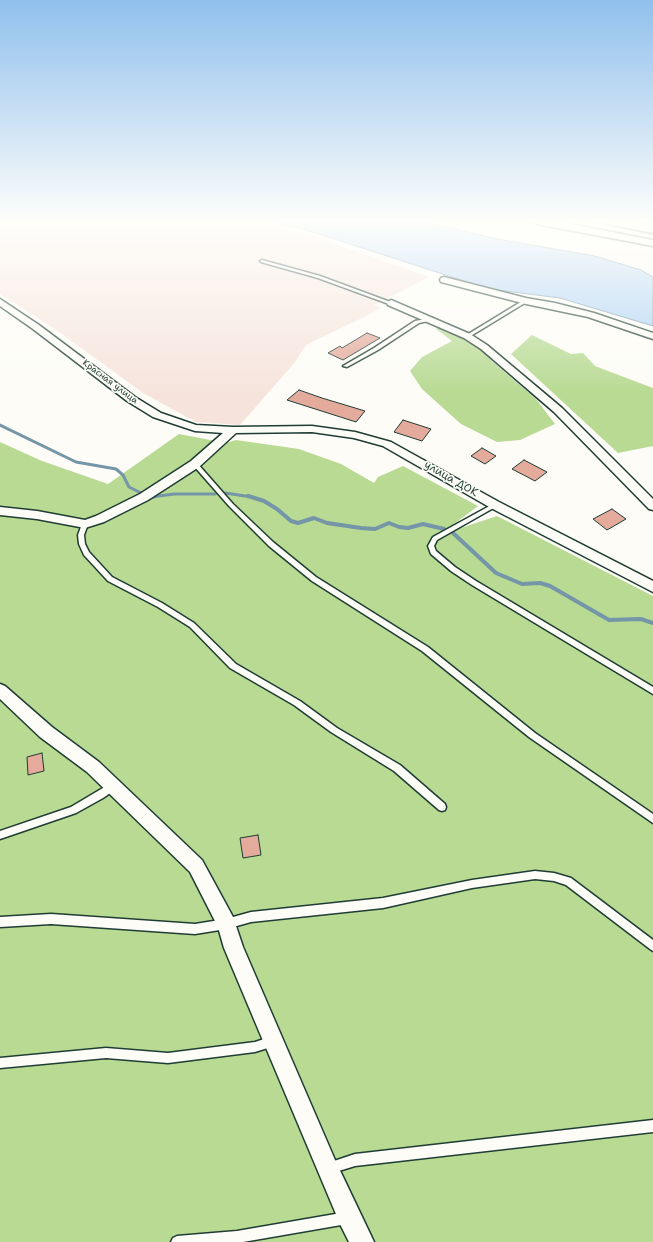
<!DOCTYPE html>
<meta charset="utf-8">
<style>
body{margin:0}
canvas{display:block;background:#fdfcf7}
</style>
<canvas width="653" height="1242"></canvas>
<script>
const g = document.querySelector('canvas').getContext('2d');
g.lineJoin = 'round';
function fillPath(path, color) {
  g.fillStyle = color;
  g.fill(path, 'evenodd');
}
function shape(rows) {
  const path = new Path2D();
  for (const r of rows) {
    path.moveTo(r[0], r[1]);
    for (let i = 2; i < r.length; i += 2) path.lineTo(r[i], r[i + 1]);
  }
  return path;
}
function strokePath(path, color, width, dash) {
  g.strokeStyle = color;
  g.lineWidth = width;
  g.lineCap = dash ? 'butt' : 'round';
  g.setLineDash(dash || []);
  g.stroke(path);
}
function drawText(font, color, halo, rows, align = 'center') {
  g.font = font + ' "Shantell Sans",sans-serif';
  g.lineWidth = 3.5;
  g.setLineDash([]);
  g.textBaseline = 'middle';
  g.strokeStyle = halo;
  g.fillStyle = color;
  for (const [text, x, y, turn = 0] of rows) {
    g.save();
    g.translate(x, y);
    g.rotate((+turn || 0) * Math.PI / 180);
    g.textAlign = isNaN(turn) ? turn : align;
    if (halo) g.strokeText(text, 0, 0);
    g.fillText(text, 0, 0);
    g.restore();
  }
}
fillPath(shape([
 [0,221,257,221,301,232,429,277,375,305,381,308,370,314,306,345,295,362,240,425,196,422,143,393,55,329,0,294]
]), '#f6e4dc');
fillPath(shape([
 [440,327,478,347,493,362,536,399,555,424,520,440,497,442,461,424,422,389,410,371,422,357,452,341,436,329],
 [532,335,571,354,583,353,595,366,653,388,653,446,618,453,511,354],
 [179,434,226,443,236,440,299,449,341,464,374,483,378,477,403,466,478,506,454,524,461,528,497,516,653,596,653,1242,0,1242,0,442,42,461,108,484]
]), '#b8da93');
const water = shape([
 [270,221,422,221,497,239,595,256,641,270,653,277,653,326,560,298,489,289,316,233,270,221]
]);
fillPath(water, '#add1f5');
strokePath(water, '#7496a8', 1);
strokePath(shape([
 [0,425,76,462,116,469,123,475,129,487,141,493],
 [225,493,252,497],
 [151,497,174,494,215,494]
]), '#7496a8', 3);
strokePath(shape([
 [248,496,264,501,277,509,291,521,298,523,314,518,327,523,361,528,375,529,389,523,399,527,408,528,423,524,444,529],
 [151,497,156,496],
 [453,533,496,573,522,584,540,583,550,586,609,620,641,619,653,623]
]), '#7496a8', 4);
const building = shape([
 [367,333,380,338,343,360,328,353,340,346,342,348,367,333],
 [299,390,322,398,365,411,356,422,287,400,299,390],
 [403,420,431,429,422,441,394,432,403,420],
 [482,448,496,456,485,464,471,456,482,448],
 [524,460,547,472,535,481,512,469,524,460],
 [612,509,626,519,607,530,593,519,612,509],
 [42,753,44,771,28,775,27,757,42,753],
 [258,835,261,855,243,858,240,838,258,835]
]);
fillPath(building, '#e4ab9d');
strokePath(building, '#1f3d34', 1);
const lane = shape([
 [641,221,653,221,653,223,643,222,641,221],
 [262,260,320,276,393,303,389,304,318,278,261,262,260,261,262,260],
 [524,300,528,301,469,337,465,336,524,300],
 [431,318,433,318,433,320,419,323,378,350,347,367,343,366,374,348,415,321,431,318],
 [195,462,197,463,233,504,273,542,316,577,428,647,535,733,653,814,653,823,529,737,422,651,312,581,269,546,229,506,193,465,193,463,195,462],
 [495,503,498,505,497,506,437,540,434,546,436,551,455,567,476,581,653,687,653,694,472,585,451,571,431,554,428,546,433,537,495,503],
 [85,522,88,524,84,535,85,544,89,552,112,577,162,603,194,623,236,664,300,701,337,728,400,765,445,804,446,807,445,810,442,811,439,810,394,771,331,732,294,705,230,668,190,627,158,607,108,581,84,555,79,544,78,535,82,524,85,522],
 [113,782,116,783,117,786,116,789,103,798,76,813,0,839,0,831,71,807,113,782],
 [535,871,554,873,571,878,653,940,653,951,650,949,566,885,554,881,535,879,472,888,383,908,251,922,226,929,195,934,51,924,0,927,0,917,51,914,195,924,226,919,251,912,383,898,472,880,535,871],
 [273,1036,277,1037,278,1041,277,1045,255,1052,168,1063,106,1058,0,1068,0,1058,106,1048,168,1053,255,1042,273,1036],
 [653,1120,653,1132,355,1166,329,1174,325,1172,323,1168,325,1164,355,1154,653,1120],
 [347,1212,351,1214,353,1218,351,1222,347,1224,243,1242,171,1242,173,1238,177,1236,237,1231,347,1212]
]);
const street = shape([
 [444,277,526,298,555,303,594,313,653,333,653,339,588,317,526,304,441,282,440,280,441,278,444,277],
 [0,299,39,325,135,397,161,413,196,425,233,427,312,426,355,432,391,442,499,502,653,581,653,592,491,508,383,446,354,438,312,432,236,433,199,467,148,500,104,522,85,528,37,519,0,515,0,507,37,511,85,520,96,516,140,494,191,461,223,433,195,431,153,417,127,401,33,329,0,306,0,299],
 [391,300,470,334,487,345,562,408,653,499,653,510,649,509,554,412,481,349,464,338,388,305,387,303,391,300],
 [0,684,5,686,52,727,99,762,202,860,233,917,243,947,335,1160,374,1242,349,1242,341,1226,224,948,218,927,190,872,87,772,40,737,0,699,0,684]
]);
const secondary = shape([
 [532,221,555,221,653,240,653,246,537,224,532,221]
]);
strokePath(lane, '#1f3d34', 3);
strokePath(street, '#1f3d34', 3);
strokePath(secondary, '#1f3d34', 3);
fillPath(lane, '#fdfcf7');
fillPath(street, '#fdfcf7');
fillPath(secondary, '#fdfcf7');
strokePath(shape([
 [589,221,653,234]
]), '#1f3d34', 2);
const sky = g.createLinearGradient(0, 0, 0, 395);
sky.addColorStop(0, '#90c0ed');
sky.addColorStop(0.56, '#fefefb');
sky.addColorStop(1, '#fefefb00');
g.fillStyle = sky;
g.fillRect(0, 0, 653, 395);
drawText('9px', '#1f3d34', '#fdfcf7', [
 ["Красная улица",110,382,37]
]);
drawText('11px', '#1f3d34', '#fdfcf7', [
 ["улица ДОК",451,479,30]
]);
</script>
